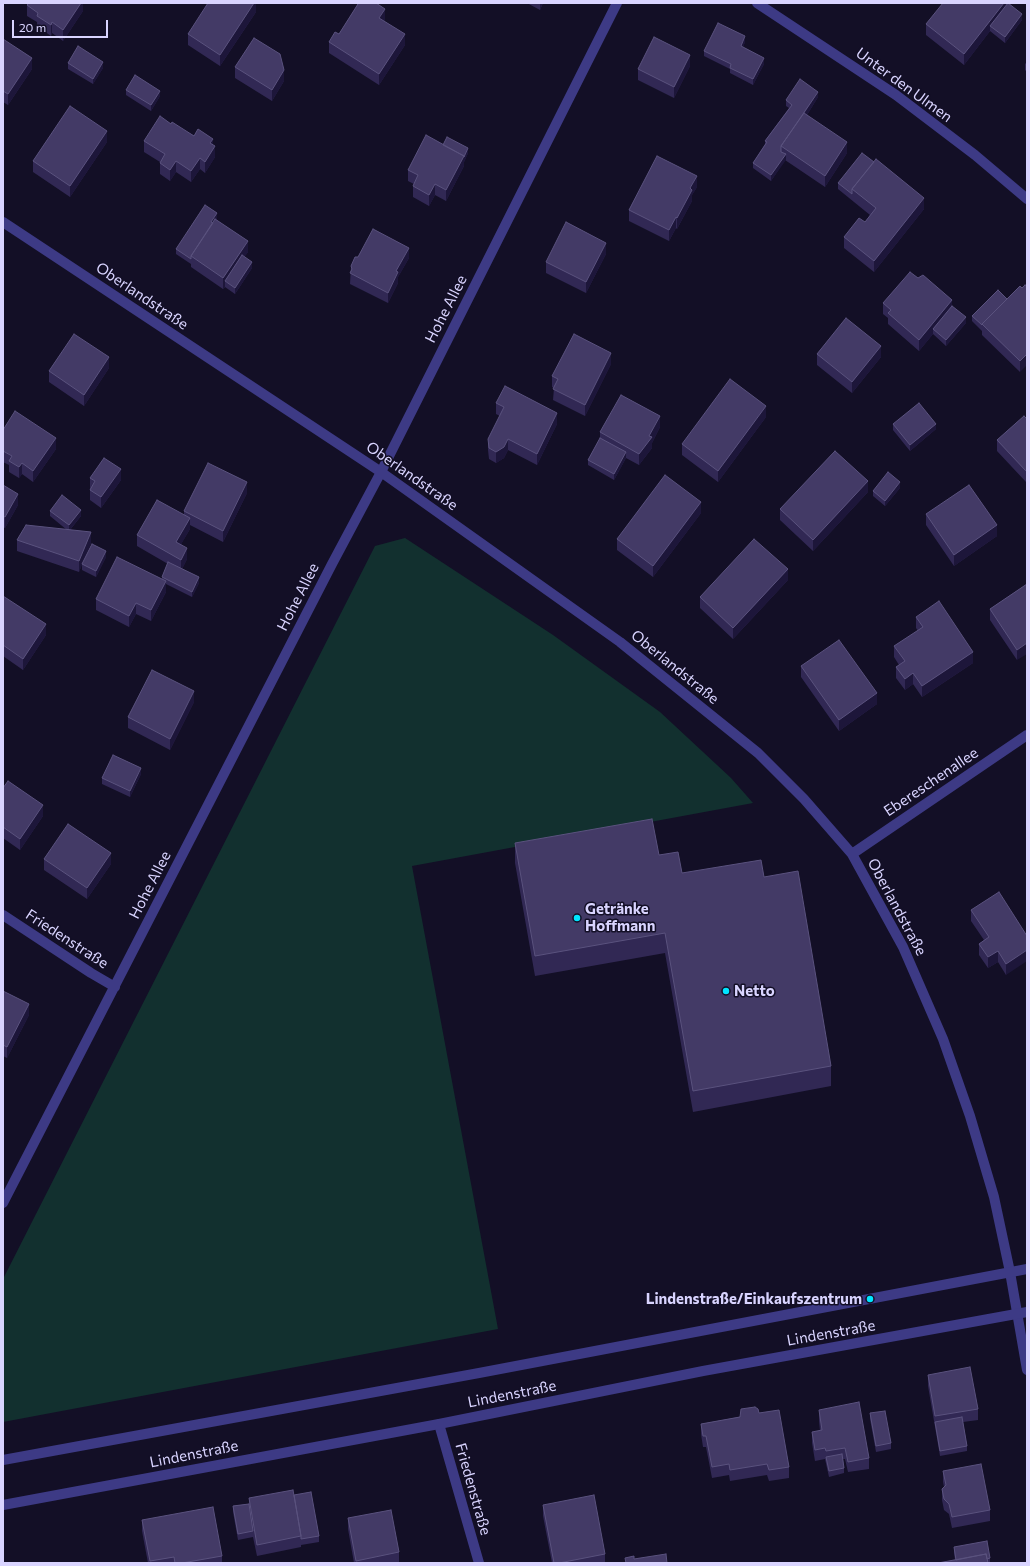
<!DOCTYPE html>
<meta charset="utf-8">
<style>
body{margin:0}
#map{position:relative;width:1030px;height:1566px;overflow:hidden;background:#130f26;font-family:Commissioner,sans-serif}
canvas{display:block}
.frame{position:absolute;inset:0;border:4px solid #d9d4ff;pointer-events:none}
.scale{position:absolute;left:12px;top:20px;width:96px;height:18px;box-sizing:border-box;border:2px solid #d9d4ff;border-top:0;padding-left:5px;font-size:12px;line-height:14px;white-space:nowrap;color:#d9d4ff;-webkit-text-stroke:3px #130f26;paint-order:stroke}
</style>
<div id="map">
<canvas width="1030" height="1566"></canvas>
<div class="frame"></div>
<div class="scale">20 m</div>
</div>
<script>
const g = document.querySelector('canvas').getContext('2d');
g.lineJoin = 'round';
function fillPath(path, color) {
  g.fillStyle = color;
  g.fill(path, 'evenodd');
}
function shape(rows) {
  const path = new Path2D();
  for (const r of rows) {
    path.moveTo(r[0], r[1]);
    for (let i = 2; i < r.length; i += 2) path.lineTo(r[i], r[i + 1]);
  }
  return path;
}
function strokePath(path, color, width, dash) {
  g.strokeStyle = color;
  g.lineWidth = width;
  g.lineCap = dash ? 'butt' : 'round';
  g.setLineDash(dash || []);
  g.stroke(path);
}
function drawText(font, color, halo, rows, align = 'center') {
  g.font = font + ' Commissioner,sans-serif';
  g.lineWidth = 3;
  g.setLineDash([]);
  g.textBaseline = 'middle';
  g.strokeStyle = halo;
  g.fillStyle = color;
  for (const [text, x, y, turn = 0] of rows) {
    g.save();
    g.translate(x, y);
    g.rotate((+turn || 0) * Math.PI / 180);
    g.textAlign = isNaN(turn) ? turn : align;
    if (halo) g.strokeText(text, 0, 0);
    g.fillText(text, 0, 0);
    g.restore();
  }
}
fillPath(shape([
 [405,538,553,635,660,712,731,778,753,803,412,866,498,1329,3,1422,3,1279,375,546]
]), '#12302f');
strokePath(shape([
 [757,3,896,95,975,155,1027,199],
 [3,222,381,472,620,642,758,753,804,799,852,854,903,947,943,1039,970,1116,994,1197,1010,1272,1027,1370],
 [852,854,1027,735],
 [3,915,91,973,115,987],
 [3,1203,332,564,381,472,617,3],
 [439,1424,479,1563]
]), '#3d3a85', 10);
strokePath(shape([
 [3,1460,479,1373,1027,1269],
 [3,1505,439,1424,703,1371,1027,1312]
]), '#3d3a85', 10);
fillPath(shape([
 [83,3,83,11,63,41,52,33,51,36,37,26,37,22,27,16,27,5],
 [256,3,256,12,220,66,188,45,188,34],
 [527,3,543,3,540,10],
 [357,4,385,20,384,21,405,45,379,85,329,53,329,42,339,34,357,6],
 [1022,20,1005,43,990,31,964,65,926,35,926,24],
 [3,39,32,69,8,105,3,102],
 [745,42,743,47,764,64,753,85,730,73,730,69,704,56,704,51],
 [1027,62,1027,72,1025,70,1025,64],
 [68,63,103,68,93,84,68,69],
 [690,66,674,98,638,80,638,69],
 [235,67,284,81,272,101,235,78],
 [126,90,160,96,151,111,126,95],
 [818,97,807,115,847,153,825,187,785,160,771,181,753,168,753,163,765,144,765,141,789,108,786,106,786,100],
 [171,124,213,145,215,157,205,173,200,169,191,182,176,172,170,181,160,174,160,162,144,152,144,141],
 [107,142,70,197,33,172,33,161],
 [443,145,468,153,464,162,464,166,446,201,435,195,429,206,413,197,413,186,414,184,408,181,408,170],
 [838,183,924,209,874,272,844,248,844,237,865,222,870,215,838,189],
 [697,187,692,195,692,201,677,229,676,228,669,241,629,221,629,210],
 [217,219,217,220,248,252,244,257,252,268,235,294,225,287,223,289,191,267,191,264,176,254,176,249],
 [606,254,586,293,546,273,546,262],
 [409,258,398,277,398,283,388,303,350,284,351,266],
 [1022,288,1020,372,982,335,982,331,972,321,972,316,1007,299],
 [883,303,952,306,966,323,946,346,933,334,919,351,888,324,888,318,883,314],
 [817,354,881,357,852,393,817,365],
 [611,364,585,416,553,400,554,388,552,387,552,376],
 [109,368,84,406,49,382,49,371],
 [496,403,557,424,537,465,508,450,504,458,496,463,489,459,488,450,488,439,500,416,496,414],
 [766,417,718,482,682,455,682,444],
 [1027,419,1027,481,1026,482,997,451,997,440],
 [893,424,936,429,910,451,893,430],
 [660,427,652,443,652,448,639,465,626,458,614,480,588,465,588,460,600,438,600,432],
 [3,430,56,449,33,482,22,474,19,478,9,472,9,465,3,462],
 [90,478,121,480,101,508,90,500],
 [3,485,18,505,5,528,3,527],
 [900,488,885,506,873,496,873,491],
 [868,492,813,551,780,520,780,509],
 [247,493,223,542,190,525,190,529,181,544,187,559,182,569,199,583,192,597,166,584,166,592,151,621,136,614,129,627,96,610,96,599,162,579,162,577,168,564,137,546,137,535,184,515,184,511],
 [50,511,81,516,70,530,91,543,82,563,106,557,96,577,82,570,82,564,79,572,17,551,17,540,67,530,50,516],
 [701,513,653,577,617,550,617,539],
 [926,514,997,536,954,566,926,525],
 [788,580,733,639,700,608,700,597],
 [1027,584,1017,660,990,620,990,609],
 [3,596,46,635,23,670,3,656],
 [916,617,973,663,922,697,913,684,905,690,896,678,896,667,899,665,894,657,894,646,918,631,916,628],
 [801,666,877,704,839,731,801,677],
 [194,702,170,750,128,728,128,717],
 [141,774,130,797,102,784,102,778],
 [3,788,43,816,20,850,3,838],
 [515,843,659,855,682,873,764,877,831,1066,831,1086,693,1112,665,953,535,976,515,863],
 [44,859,111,864,87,899,44,870],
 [971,910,1027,936,1006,975,998,962,988,968,979,955,979,944,984,940,971,921],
 [3,991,29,1015,7,1058,3,1056],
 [928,1375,978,1409,978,1420,963,1422,967,1446,967,1451,940,1456,928,1386],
 [819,1410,869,1458,869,1469,848,1472,845,1459,843,1459,844,1468,844,1473,829,1477,825,1459,815,1461,812,1443,812,1432,820,1431,819,1421],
 [759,1413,789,1467,789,1478,769,1481,767,1475,730,1481,729,1475,712,1478,706,1447,703,1447,701,1434,701,1424],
 [870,1413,891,1443,891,1449,876,1452,870,1419],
 [943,1471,990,1510,990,1521,952,1528,949,1514,944,1510,942,1500,942,1489,944,1487,943,1482],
 [294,1495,319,1536,319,1542,301,1545,301,1547,257,1556,253,1537,238,1540,233,1512,233,1506,249,1504,249,1498],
 [543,1505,605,1554,605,1563,552,1563,543,1516],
 [348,1518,399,1552,399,1563,354,1563,348,1529],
 [142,1520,222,1556,222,1563,148,1563,142,1531],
 [954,1547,990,1558,990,1563,938,1563,955,1560,954,1553]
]), '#312854');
fillPath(shape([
 [81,3,83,3,83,11,63,41,63,30],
 [254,3,256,3,256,12,220,66,220,55],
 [540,3,543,3,540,10],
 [1004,3,1008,3,990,26,990,31,964,65,964,54],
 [385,9,385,20,379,29,379,18],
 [1022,14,1022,20,1005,43,1005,37],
 [52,22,52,33,51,36,51,25],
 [405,34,405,45,379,85,379,74],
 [745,36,745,42,741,52,741,46],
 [690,55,690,66,674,98,674,87],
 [32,58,32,69,8,105,8,94],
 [764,58,764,64,753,85,753,79],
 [103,62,103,68,93,84,93,79],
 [284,70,284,81,272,101,272,90],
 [160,91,160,96,151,111,151,105],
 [818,92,818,97,804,120,802,117],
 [107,131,107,142,70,197,70,186],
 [213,139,213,150,215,146,215,157,205,173,205,162,210,143],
 [847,142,847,153,825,187,825,176],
 [468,148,468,153,464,162,464,166,446,201,446,190,464,156],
 [786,154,786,160,771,181,771,175],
 [200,158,200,169,191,182,191,171],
 [176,161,176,172,170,181,170,170],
 [697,176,697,187,692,195,692,201,677,229,677,218,690,188],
 [435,184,435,195,429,206,429,195],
 [924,198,924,209,874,272,874,261],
 [217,213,217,219,211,228,211,222],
 [676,217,676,228,669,241,669,230],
 [248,241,248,252,227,283,225,281,225,287,223,289,223,278],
 [606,243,606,254,586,293,586,282],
 [409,248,409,258,398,277,398,283,388,303,388,293,396,271],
 [252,262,252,268,235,294,235,288],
 [952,300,952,311,933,329,933,334,919,351,919,340],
 [966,317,966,323,946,346,946,340],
 [881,346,881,357,852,393,852,382],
 [611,353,611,364,585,416,585,405],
 [1027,354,1027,365,1020,372,1020,361],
 [109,357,109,368,84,406,84,395],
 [766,406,766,417,718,482,718,471],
 [557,413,557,424,537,465,537,454],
 [660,416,660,427,652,443,652,448,639,465,639,454],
 [936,424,936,429,910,451,910,445],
 [56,438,56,449,33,482,33,471],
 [508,439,508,450,504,458,496,463,496,452],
 [626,452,626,458,614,480,614,474],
 [22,463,22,474,19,478,19,467],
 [121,469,121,480,101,508,101,497],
 [1027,470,1027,481,1026,482,1026,471],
 [868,481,868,492,813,551,813,540],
 [247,482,247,493,223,542,223,531],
 [900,482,900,488,885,506,885,501],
 [18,494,18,505,5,528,5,517],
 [701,502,701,513,653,577,653,566],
 [81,510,81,516,69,531,69,525],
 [190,518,190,529,176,553,176,542],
 [997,525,997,536,954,566,954,555],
 [91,532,91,543,79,572,79,561],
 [187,548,187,559,181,571,181,560],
 [106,551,106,557,96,577,96,571],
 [788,569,788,580,733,639,733,628],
 [199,577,199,583,192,597,192,592],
 [166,581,166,592,151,621,151,610],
 [136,603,136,614,129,627,129,616],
 [46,624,46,635,23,670,23,659],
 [1027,643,1027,654,1017,660,1017,650],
 [973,652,973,663,922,697,922,686],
 [913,673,913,684,905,690,905,679],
 [194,691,194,702,170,750,170,739],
 [877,693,877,704,839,731,839,720],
 [141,768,141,774,130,797,130,791],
 [43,805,43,816,20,850,20,839],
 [111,853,111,864,87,899,87,888],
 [1027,950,1027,961,1006,975,1006,964],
 [998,951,998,962,988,968,988,957],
 [29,1004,29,1015,7,1058,7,1047]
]), '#1d163a');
const building = shape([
 [29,3,81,3,63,30,52,22,51,25,37,16,38,13,27,5,29,3],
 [208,3,254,3,220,55,188,34,208,3],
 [357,3,376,3,385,9,379,18,405,34,379,74,329,42,335,32,339,34,358,4,357,4,357,3],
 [943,3,1004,3,964,54,926,24,943,3],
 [1008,3,1022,14,1005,37,990,26,1008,3],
 [718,23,745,36,741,46,764,58,753,79,730,68,731,64,704,51,718,23],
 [654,37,690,55,674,87,638,69,654,37],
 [254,38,280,54,284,70,272,90,235,67,254,38],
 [3,39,32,58,8,94,3,91,3,39],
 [78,46,103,62,93,79,68,63,78,46],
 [135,75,160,91,151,105,126,90,135,75],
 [800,79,818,92,781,146,781,152,786,154,771,175,753,163,767,142,765,141,792,105,786,100,800,79],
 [70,106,107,131,70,186,33,161,70,106],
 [804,113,847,142,825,176,781,146,804,113],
 [160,116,171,124,172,122,194,136,198,129,213,139,210,143,215,146,205,162,200,158,191,171,176,161,170,170,160,163,165,154,144,141,160,116],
 [426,135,464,156,446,190,435,184,429,195,413,186,418,175,408,170,426,135],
 [447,137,468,148,464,157,464,156,443,145,447,137],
 [862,153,874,162,852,189,852,194,838,183,862,153],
 [657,156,697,176,690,188,692,190,677,218,676,217,669,230,629,210,657,156],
 [876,159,924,198,874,261,844,237,859,218,865,222,876,208,852,189,876,159],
 [205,205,217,213,211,222,213,223,191,256,191,259,176,249,205,205],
 [215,219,248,241,223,278,191,256,215,219],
 [566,222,606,243,586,282,546,262,566,222],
 [373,229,409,248,396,271,398,272,388,293,350,273,352,269,351,266,355,257,358,257,373,229],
 [242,255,252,262,235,288,225,281,242,255],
 [910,272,918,278,923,275,952,300,919,340,888,313,891,310,883,303,910,272],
 [1025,285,1027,286,1027,354,1020,361,982,324,1020,286,1022,288,1025,285],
 [998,290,1007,299,982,324,982,325,972,316,998,290],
 [952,306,966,317,946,340,933,329,952,306],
 [846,318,881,346,852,382,817,354,846,318],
 [74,334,109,357,84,395,49,371,74,334],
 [574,334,611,353,585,405,553,389,558,379,552,376,574,334],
 [730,379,766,406,718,471,682,444,730,379],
 [505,386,557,413,537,454,508,439,504,447,496,452,489,448,488,439,504,407,496,403,505,386],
 [621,395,660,416,649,436,652,437,639,454,600,432,621,395],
 [919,403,936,424,910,445,893,424,919,403],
 [15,411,56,438,33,471,22,463,19,467,9,461,12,456,3,451,3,430,15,411],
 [1024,416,1027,419,1027,470,1026,471,997,440,1024,416],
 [600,438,626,452,614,474,588,460,600,438],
 [835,451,868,481,813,540,780,509,835,451],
 [104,458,121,469,101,497,90,490,95,481,90,478,104,458],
 [208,463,247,482,223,531,184,511,208,463],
 [888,472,900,482,885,501,873,491,888,472],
 [665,475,701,502,653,566,617,539,665,475],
 [3,485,18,494,5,517,3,516,3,485],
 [969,485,997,525,954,555,926,514,969,485],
 [62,495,81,510,69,525,50,511,62,495],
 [157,500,190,518,176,542,187,548,181,560,137,535,157,500],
 [26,525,91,532,79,561,17,540,26,525],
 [754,539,788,569,733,628,700,597,754,539],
 [92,544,106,551,96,571,82,564,92,544],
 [117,557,166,581,151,610,136,603,129,616,96,599,117,557],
 [168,562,199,577,192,592,162,577,168,562],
 [1027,584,1027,643,1017,650,990,609,1027,584],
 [3,596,46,624,23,659,3,645,3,596],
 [939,601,973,652,922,686,913,673,905,679,896,667,905,661,894,646,923,627,916,617,939,601],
 [839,640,877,693,839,720,801,666,839,640],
 [152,670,194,691,170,739,128,717,152,670],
 [113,755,141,768,130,791,102,778,113,755],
 [8,781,43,805,20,839,3,827,3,788,8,781],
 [652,819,659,855,678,852,682,873,761,860,764,877,798,871,831,1066,693,1091,665,933,535,956,515,843,652,819],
 [68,824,111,853,87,888,44,859,68,824],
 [999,892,1027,936,1027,950,1006,964,998,951,988,957,979,944,989,937,971,910,999,892],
 [3,991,29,1004,7,1047,3,1045,3,991],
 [970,1367,978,1409,935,1416,928,1375,970,1367],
 [859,1402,869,1458,848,1462,845,1448,826,1451,825,1448,815,1450,812,1432,822,1430,819,1410,859,1402],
 [755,1407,758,1409,759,1413,779,1410,789,1467,769,1470,767,1464,730,1470,729,1464,712,1467,706,1436,703,1436,701,1424,740,1417,741,1409,755,1407],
 [885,1411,891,1443,876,1446,870,1413,885,1411],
 [962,1417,967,1446,940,1451,935,1422,962,1417],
 [842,1454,844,1468,829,1471,826,1457,842,1454],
 [981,1464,990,1510,952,1517,949,1504,944,1499,942,1489,946,1485,943,1471,981,1464],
 [293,1490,301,1536,257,1545,249,1498,293,1490],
 [311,1492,319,1536,301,1539,301,1536,294,1495,311,1492],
 [594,1495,605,1554,559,1563,554,1563,543,1505,594,1495],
 [249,1504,253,1531,238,1534,233,1506,249,1504],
 [213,1507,222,1556,182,1563,175,1563,174,1557,150,1561,142,1520,213,1507],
 [391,1510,399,1552,356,1561,348,1518,391,1510],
 [987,1541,990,1558,987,1559,986,1554,956,1560,954,1547,987,1541],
 [666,1554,667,1563,626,1563,625,1558,634,1556,634,1559,666,1554],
 [986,1554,988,1563,938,1563,986,1554]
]);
fillPath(building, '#433a66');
strokePath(building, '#5a527e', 1);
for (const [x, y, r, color] of [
 [577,918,4,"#00e5ff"],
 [726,991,4,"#00e5ff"],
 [870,1299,4,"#00e5ff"]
]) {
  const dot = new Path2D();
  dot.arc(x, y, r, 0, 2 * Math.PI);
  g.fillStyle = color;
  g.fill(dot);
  strokePath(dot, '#130f26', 1.5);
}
drawText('15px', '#d9d4ff', '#130f26', [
 ["Unter den Ulmen",904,85,36],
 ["Oberlandstraße",142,296,34],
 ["Hohe Allee",446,309,-63],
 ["Oberlandstraße",412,476,35],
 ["Hohe Allee",298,597,-63],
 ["Oberlandstraße",675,667,39],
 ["Ebereschenallee",931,782,-34],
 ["Hohe Allee",150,885,-63],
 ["Oberlandstraße",897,907,62],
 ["Friedenstraße",67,939,33],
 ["Lindenstraße",831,1333,-10],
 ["Lindenstraße",512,1394,-11],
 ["Lindenstraße",194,1454,-11],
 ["Friedenstraße",473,1489,74]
]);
drawText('bold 15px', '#d9d4ff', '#130f26', [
 ["Getränke",585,909],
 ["Hoffmann",585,926],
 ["Netto",734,991],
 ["Lindenstraße/Einkaufszentrum",862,1299,"right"]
], 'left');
</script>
